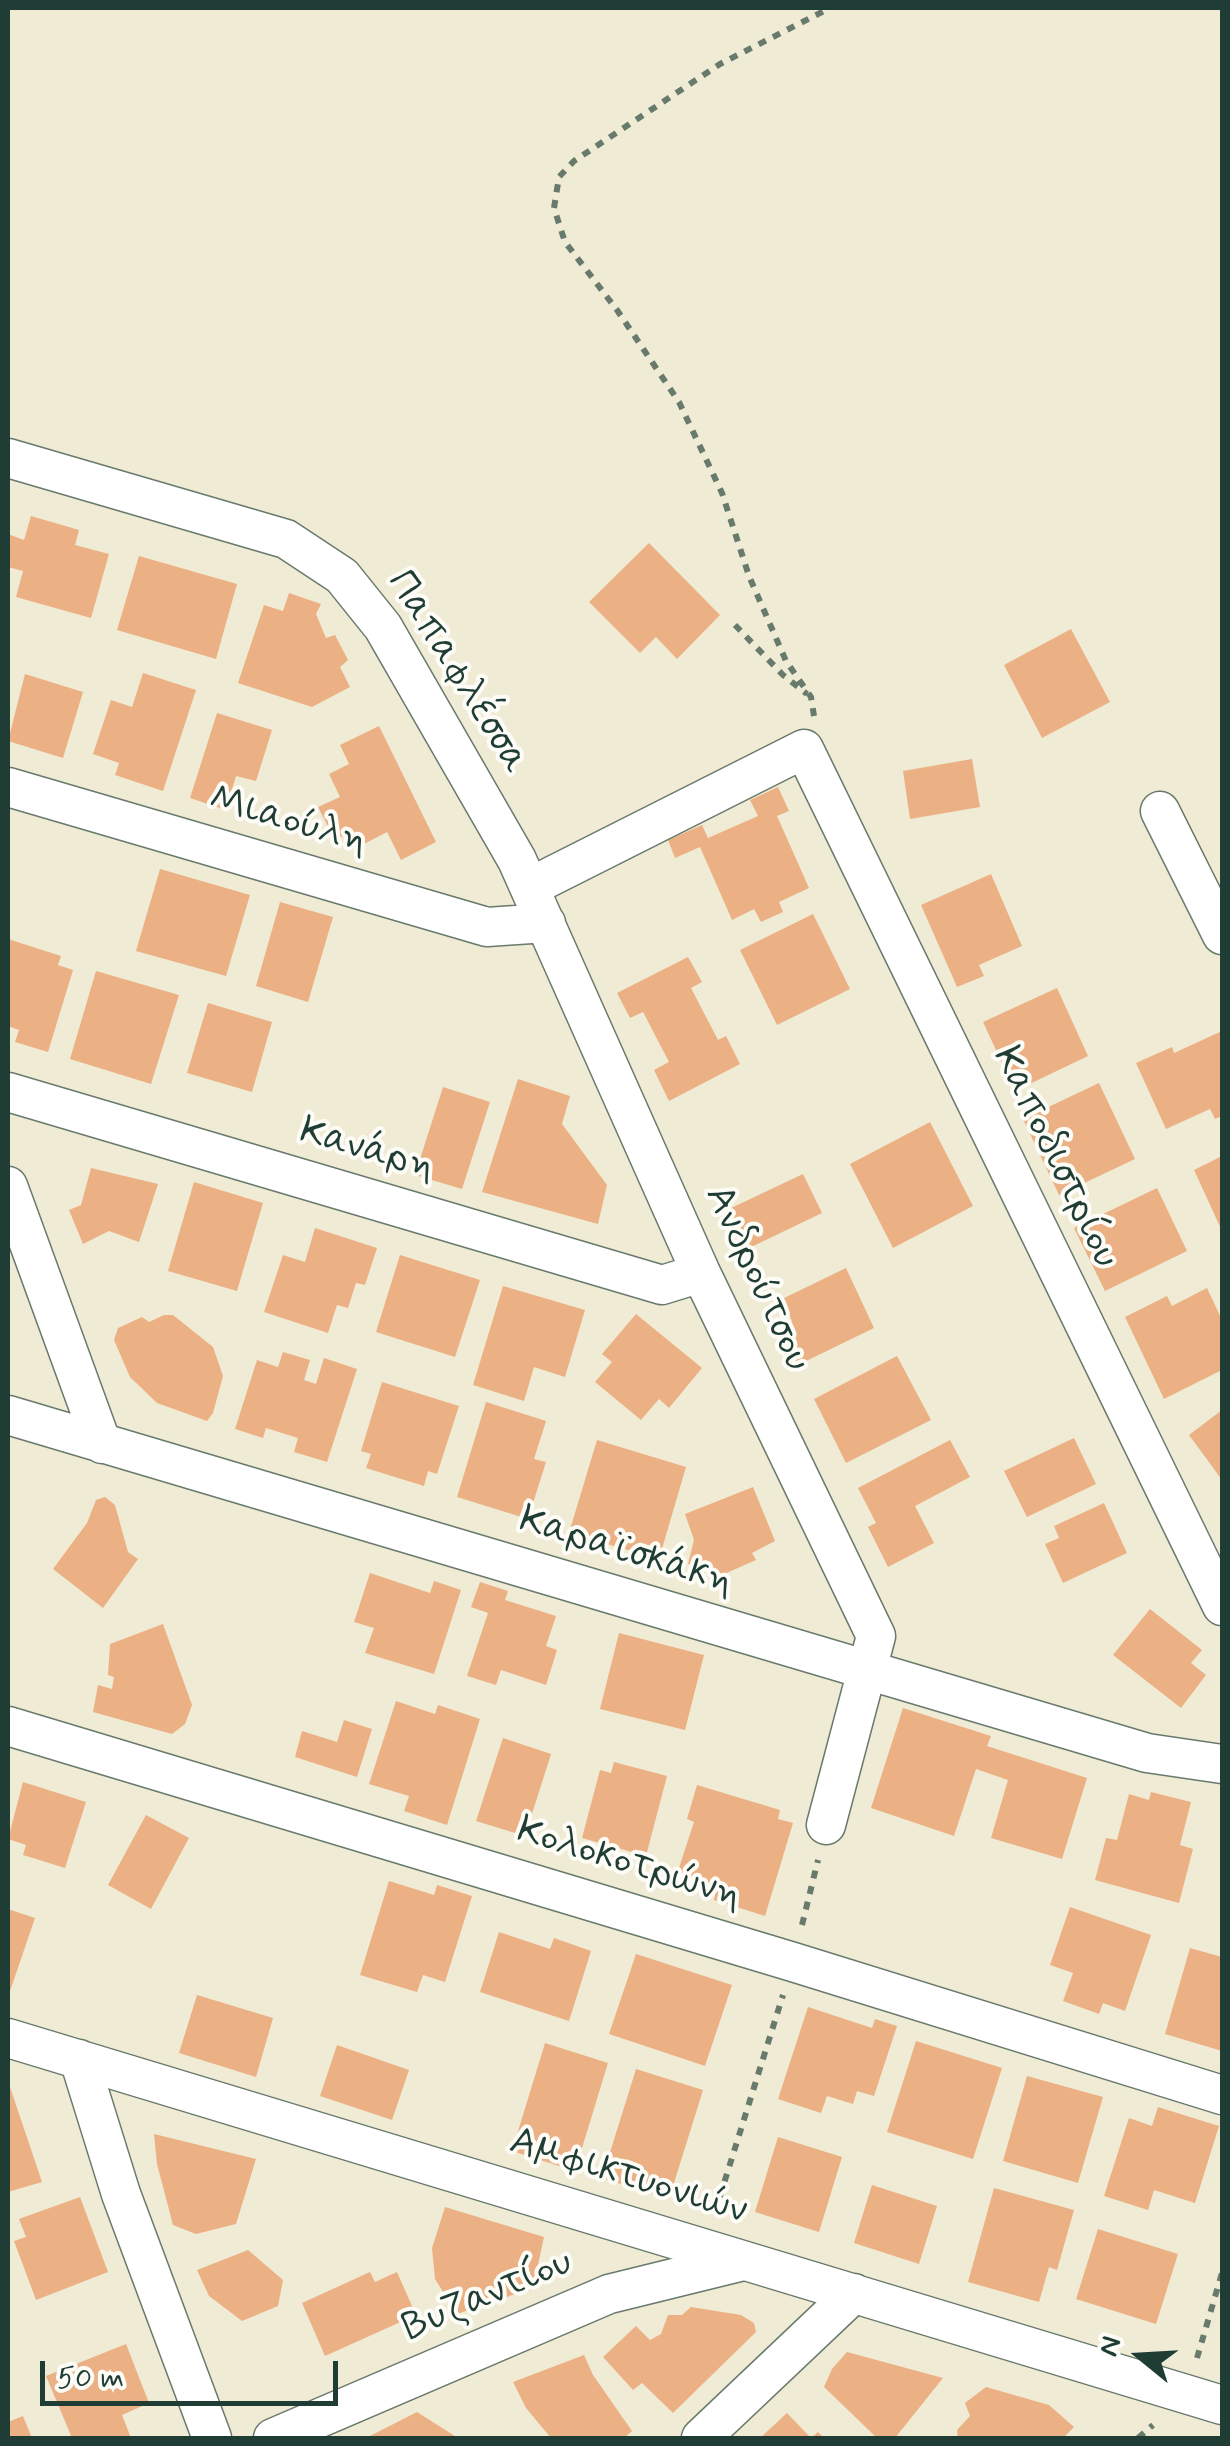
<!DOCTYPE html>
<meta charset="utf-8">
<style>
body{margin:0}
#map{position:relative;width:1230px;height:2446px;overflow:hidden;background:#f0ebd4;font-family:Mynerve,sans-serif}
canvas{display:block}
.frame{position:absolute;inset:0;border:10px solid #1f3d34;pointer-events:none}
.north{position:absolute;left:1090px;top:2306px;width:100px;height:100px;-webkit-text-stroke:8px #fdfcf7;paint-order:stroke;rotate:288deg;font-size:28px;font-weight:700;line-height:40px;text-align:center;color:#1f3d34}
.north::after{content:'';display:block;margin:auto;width:35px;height:45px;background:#1f3d34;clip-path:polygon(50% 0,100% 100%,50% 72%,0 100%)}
.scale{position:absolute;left:40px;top:2361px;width:298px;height:45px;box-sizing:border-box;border:5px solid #1f3d34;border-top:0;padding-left:12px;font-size:30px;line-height:35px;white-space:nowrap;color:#1f3d34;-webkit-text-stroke:8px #fdfcf7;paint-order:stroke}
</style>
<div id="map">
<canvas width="1230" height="2446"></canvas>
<div class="frame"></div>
<div class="north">N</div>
<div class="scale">50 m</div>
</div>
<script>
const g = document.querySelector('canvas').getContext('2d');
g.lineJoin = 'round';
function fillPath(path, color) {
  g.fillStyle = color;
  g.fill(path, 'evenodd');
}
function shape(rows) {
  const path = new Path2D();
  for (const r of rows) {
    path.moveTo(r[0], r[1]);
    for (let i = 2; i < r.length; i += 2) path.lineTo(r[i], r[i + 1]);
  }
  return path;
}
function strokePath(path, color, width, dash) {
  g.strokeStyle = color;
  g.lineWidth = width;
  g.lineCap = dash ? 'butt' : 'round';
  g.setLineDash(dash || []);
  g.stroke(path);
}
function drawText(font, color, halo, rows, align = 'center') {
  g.font = font + ' Mynerve,sans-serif';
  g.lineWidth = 8;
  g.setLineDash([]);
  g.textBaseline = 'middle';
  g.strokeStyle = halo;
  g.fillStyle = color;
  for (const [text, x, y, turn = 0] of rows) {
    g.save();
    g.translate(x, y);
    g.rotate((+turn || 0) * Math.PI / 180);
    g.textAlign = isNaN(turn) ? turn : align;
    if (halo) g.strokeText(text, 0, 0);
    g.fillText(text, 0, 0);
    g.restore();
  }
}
fillPath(shape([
 [31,516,79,530,75,545,109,554,91,618,16,597,23,571,8,567,8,534,24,540],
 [649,543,720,615,677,659,656,637,640,653,589,602],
 [139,556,237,584,216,659,117,630],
 [289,593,321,604,316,614,326,638,335,635,348,660,340,667,350,687,312,707,238,683,264,605,283,611],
 [1071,629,1110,702,1042,738,1004,665],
 [143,673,196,690,163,791,115,775,119,763,93,754,111,700,132,707],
 [25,674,83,692,63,758,8,741],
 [217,713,272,730,256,781,236,776,226,810,190,798],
 [379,726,436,842,401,860,387,832,358,847,351,832,335,840,318,807,340,797,329,774,349,764,340,745],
 [972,759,980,807,910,819,903,771],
 [778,787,789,811,777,816,809,888,779,902,783,912,761,922,754,909,732,920,700,847,675,858,668,840,702,825,708,838,758,816,750,800],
 [160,869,250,895,226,976,136,951],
 [991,874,1022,946,979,965,984,976,957,987,921,905],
 [280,902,333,917,308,1002,256,986],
 [813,914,850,989,777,1025,740,950],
 [8,939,61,956,58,965,73,970,48,1052,15,1042,19,1030,8,1026],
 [688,957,702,982,691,988,718,1040,726,1036,740,1064,669,1101,654,1070,669,1062,643,1012,630,1018,617,993],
 [96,971,179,995,151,1084,70,1059],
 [1057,988,1088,1056,1015,1091,983,1022],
 [208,1003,272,1022,252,1092,187,1073],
 [1222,1031,1222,1116,1215,1119,1210,1109,1166,1129,1136,1063,1172,1047,1174,1053],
 [518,1079,570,1096,562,1124,607,1185,598,1224,482,1192],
 [1099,1083,1135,1159,1059,1195,1023,1119],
 [443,1087,490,1102,462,1189,415,1175],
 [930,1122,973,1206,893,1248,850,1164],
 [1222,1156,1222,1231,1194,1170],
 [91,1168,158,1184,139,1242,109,1231,83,1244,69,1210,81,1205],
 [803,1174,822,1213,745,1250,727,1210],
 [194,1182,263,1203,237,1291,168,1271],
 [1157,1188,1187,1251,1105,1291,1074,1228],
 [315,1228,377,1248,365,1285,356,1283,348,1308,337,1305,328,1333,264,1312,283,1255,305,1262],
 [400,1255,480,1280,455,1357,376,1332],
 [846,1268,874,1328,798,1365,780,1327,792,1321,782,1299],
 [503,1286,585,1310,565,1377,534,1367,524,1401,473,1385],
 [1207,1288,1222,1320,1222,1370,1164,1399,1125,1317,1167,1296,1172,1306],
 [636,1314,702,1368,669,1408,659,1399,641,1420,595,1382,612,1362,602,1354],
 [164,1315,173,1315,213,1347,223,1376,213,1413,207,1421,157,1403,130,1377,114,1340,118,1328,142,1317,149,1322],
 [283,1352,310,1360,304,1380,316,1384,324,1358,357,1369,327,1462,294,1452,298,1438,266,1428,263,1438,235,1429,257,1360,278,1367],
 [897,1356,931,1420,846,1463,814,1399],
 [382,1382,459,1406,437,1474,428,1471,424,1486,366,1468,371,1454,361,1451],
 [486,1402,546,1421,534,1459,546,1462,528,1519,457,1497],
 [1222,1410,1222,1480,1189,1435],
 [1074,1438,1096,1484,1027,1517,1004,1471],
 [597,1440,686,1467,659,1559,569,1533],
 [950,1440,970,1477,915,1506,934,1543,888,1567,868,1527,876,1523,858,1488],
 [753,1487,775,1541,752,1553,756,1560,722,1575,688,1564,694,1540,685,1514],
 [105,1497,115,1505,128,1552,138,1559,103,1608,53,1569,87,1523,96,1500],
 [1104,1503,1127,1553,1063,1583,1045,1544,1059,1538,1054,1526],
 [370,1573,430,1593,434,1581,461,1590,434,1674,365,1653,374,1628,354,1622],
 [480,1582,508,1591,505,1600,556,1616,546,1646,557,1650,546,1685,501,1670,496,1685,467,1676,488,1613,471,1607],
 [1150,1609,1202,1650,1191,1663,1206,1675,1181,1708,1113,1655],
 [163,1624,192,1705,185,1724,172,1734,93,1712,98,1685,112,1689,114,1677,108,1675,110,1644],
 [619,1633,704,1655,685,1730,600,1709],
 [396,1701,435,1714,438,1705,480,1719,447,1825,404,1811,409,1796,369,1784],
 [903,1708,991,1736,987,1746,1087,1778,1062,1859,991,1838,1008,1780,976,1769,954,1836,871,1808],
 [344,1720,372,1729,357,1777,295,1757,302,1731,337,1742],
 [503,1738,551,1754,525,1836,476,1821],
 [614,1762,667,1776,646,1856,582,1838,600,1770,611,1773],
 [23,1782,86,1802,65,1868,23,1855,26,1845,8,1839],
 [697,1785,780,1810,778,1819,793,1823,765,1916,714,1900,717,1886,677,1874,694,1822,687,1819],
 [1151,1792,1191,1802,1180,1845,1193,1849,1179,1903,1095,1880,1106,1838,1117,1840,1129,1794,1149,1800],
 [146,1815,189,1838,151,1909,108,1885],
 [389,1881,434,1895,437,1885,472,1896,445,1982,423,1975,417,1992,360,1975],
 [1070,1907,1151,1935,1125,2011,1103,2003,1099,2014,1063,2001,1073,1973,1050,1965],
 [8,1909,35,1918,8,1997],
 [499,1932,550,1949,554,1938,591,1951,569,2021,480,1992],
 [1190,1948,1222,1957,1222,2051,1165,2034],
 [636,1954,732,1985,705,2066,609,2034],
 [197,1995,273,2018,256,2077,179,2053],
 [808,2007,872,2028,875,2019,897,2026,874,2096,857,2091,853,2104,827,2096,821,2113,778,2099],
 [916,2041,1002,2068,973,2159,887,2132],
 [545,2043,608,2063,575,2171,512,2151],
 [337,2045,409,2070,392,2120,320,2096],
 [636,2069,703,2090,669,2199,602,2178],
 [1027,2076,1103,2097,1078,2183,1003,2161],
 [8,2081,42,2182,8,2192],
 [1158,2107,1219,2126,1195,2203,1154,2190,1148,2210,1104,2196,1129,2118,1152,2126],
 [154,2134,256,2159,236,2224,196,2234,173,2225,157,2164],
 [778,2137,842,2157,819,2232,755,2212],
 [872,2185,937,2206,919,2264,854,2243],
 [994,2188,1074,2210,1057,2270,1049,2267,1039,2302,968,2282],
 [80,2197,108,2272,36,2300,14,2241,26,2237,19,2219],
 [445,2207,544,2237,533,2288,457,2314,435,2279,432,2248],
 [1098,2229,1178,2254,1156,2324,1076,2299],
 [248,2250,283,2280,278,2306,242,2321,209,2296,197,2270],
 [370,2272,375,2282,397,2272,416,2315,325,2356,302,2303],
 [691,2307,741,2315,754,2323,756,2332,673,2413,642,2383,633,2390,603,2357,636,2326,650,2340,661,2334,668,2315,682,2315],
 [126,2344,149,2403,122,2415,131,2438,72,2438,46,2376],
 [847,2352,943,2378,895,2438,877,2438,824,2387,832,2369],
 [584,2355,593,2375,632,2431,624,2438,551,2438,526,2408,513,2382],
 [986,2387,1049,2405,1074,2427,1063,2438,958,2438,957,2430,970,2416,965,2403],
 [417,2412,458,2438,366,2438],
 [787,2413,811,2438,818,2432,824,2438,760,2438],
 [23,2416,32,2438,8,2438,8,2422]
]), '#ebb184');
const minor = shape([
 [8,458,286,539,342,576,383,627,517,860,701,1273,876,1636,826,1825],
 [8,787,487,927,546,923],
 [1160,811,1222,935],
 [530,887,804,749,1222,1606],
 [8,1092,662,1285,701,1273],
 [8,1186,102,1444],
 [8,1415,1147,1753,1222,1764],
 [8,1726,793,1962,1222,2095],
 [8,2038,1222,2405],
 [79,2059,121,2194,212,2438],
 [273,2438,609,2294,743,2261],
 [701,2438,854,2293]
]);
strokePath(minor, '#687a6c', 41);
strokePath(shape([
 [735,625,783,675,807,694],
 [814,716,811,697,786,661,749,576,722,493,679,402,617,310,565,242,554,208,559,177,574,161,720,64,830,8],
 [802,1925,818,1860],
 [715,2212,783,1995],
 [1197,2358,1222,2273],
 [1138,2438,1153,2425]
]), '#687a6c', 6, [8, 8]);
strokePath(minor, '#fff', 38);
drawText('40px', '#1f3d34', '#fdfcf7', [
 ["Παπαφλέσσα",456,673,58],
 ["Μιαούλη",288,822,16],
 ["Κανάρη",367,1151,16],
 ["Καποδιστρίου",1054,1158,64],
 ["Ανδρούτσου",756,1279,65],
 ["Καραϊσκάκη",626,1553,17],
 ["Κολοκοτρώνη",629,1865,17],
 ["Αμφικτυονιών",628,2178,17],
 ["Βυζαντίου",488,2297,-23]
]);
</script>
